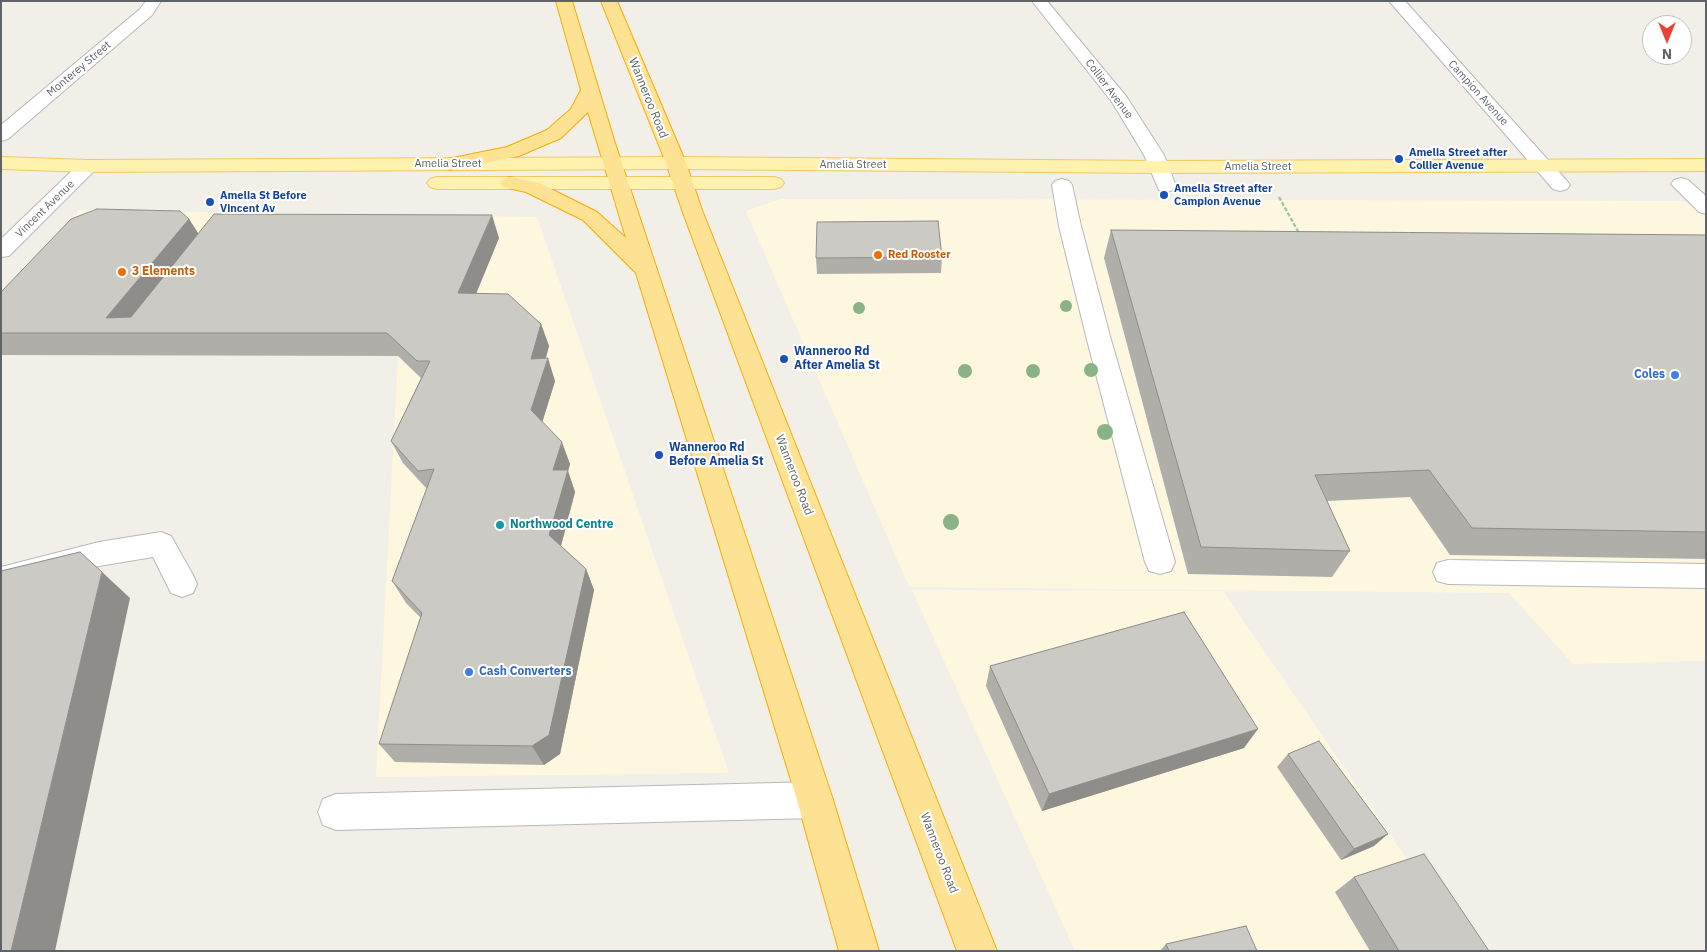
<!DOCTYPE html>
<style>
body{margin:0}
#map{position:relative;width:1707px;height:952px;overflow:hidden;background:#f1efe8;font-family:"IBM Plex Sans",sans-serif}
canvas{display:block}
.frame{position:absolute;inset:0;border:2px solid #5f6368;pointer-events:none}
.north{position:absolute;left:1642px;top:15px;width:50px;height:50px;box-sizing:border-box;background:#fff;border:1px solid #bfc1c3;border-radius:50%;rotate:180deg;font-size:14px;font-weight:700;line-height:20px;text-align:center;color:#5f6368}
.north::after{content:'';display:block;margin:auto;width:18px;height:22px;background:#ea4335;clip-path:polygon(50% 0,100% 100%,50% 72%,0 100%)}
</style>
<div id="map">
<canvas width="1707" height="952"></canvas>
<div class="frame"></div>
<div class="north">N</div>
</div>
<script>
const g = document.querySelector('canvas').getContext('2d');
g.lineJoin = 'round';
function fillPath(path, color) {
  g.fillStyle = color;
  g.fill(path, 'evenodd');
}
function shape(rows) {
  const path = new Path2D();
  for (const r of rows) {
    path.moveTo(r[0], r[1]);
    for (let i = 2; i < r.length; i += 2) path.lineTo(r[i], r[i + 1]);
  }
  return path;
}
function strokePath(path, color, width, dash) {
  g.strokeStyle = color;
  g.lineWidth = width;
  g.lineCap = dash ? 'butt' : 'round';
  g.setLineDash(dash || []);
  g.stroke(path);
}
function drawText(font, color, halo, rows, align = 'center') {
  g.font = font + ' "IBM Plex Sans",sans-serif';
  g.lineWidth = 4;
  g.setLineDash([]);
  g.textBaseline = 'middle';
  g.strokeStyle = halo;
  g.fillStyle = color;
  for (const [text, x, y, turn = 0] of rows) {
    g.save();
    g.translate(x, y);
    g.rotate((+turn || 0) * Math.PI / 180);
    g.textAlign = isNaN(turn) ? turn : align;
    if (halo) g.strokeText(text, 0, 0);
    g.fillText(text, 0, 0);
    g.restore();
  }
}
fillPath(shape([
 [781,199,1706,201,1706,661,1573,664,1509,593,909,587,746,211],
 [79,210,537,217,729,773,376,777,398,356,1,355,1,294],
 [912,590,1223,591,1470,951,1075,951]
]), '#fef7e0');
const minor = shape([
 [146,1,161,1,152,15,8,139,1,141,1,125,140,9,146,1],
 [1032,1,1047,1,1126,96,1164,155,1176,186,1173,190,1166,192,1159,190,1144,155,1112,102,1032,1],
 [1389,1,1405,1,1567,181,1570,185,1567,189,1560,191,1553,189,1389,1],
 [88,160,95,162,98,166,95,170,9,256,1,257,1,239,81,162,88,160],
 [1681,178,1688,180,1706,196,1706,214,1699,212,1671,184,1674,180,1681,178],
 [1062,179,1069,181,1072,185,1081,226,1110,336,1175,562,1171,571,1160,574,1149,571,1145,562,1086,336,1059,226,1052,185,1055,181,1062,179],
 [161,532,171,536,193,575,197,584,193,593,182,597,171,593,153,557,99,566,1,592,1,567,99,542,161,532],
 [1448,560,1706,564,1706,588,1448,584,1437,581,1433,572,1437,563,1448,560],
 [815,782,828,788,833,800,828,812,815,818,336,830,323,825,318,812,323,799,336,794,815,782]
]);
const major = shape([
 [1,157,88,160,676,157,1160,161,1706,159,1706,171,1160,173,676,169,88,172,1,169,1,157],
 [437,177,774,177,781,179,784,183,781,187,774,189,437,189,430,187,427,183,430,179,437,177]
]);
const highway = shape([
 [556,1,572,1,614,140,833,800,879,951,839,951,797,800,636,273,583,220,526,192,503,187,500,183,503,179,510,177,539,183,597,212,626,238,588,112,561,138,519,156,450,170,443,168,440,164,443,160,507,147,547,130,571,109,581,90,556,1],
 [601,1,617,1,686,163,702,210,997,951,957,951,682,210,666,163,601,1]
]);
strokePath(minor, '#b5b8bc', 2);
strokePath(major, '#f2c960', 2);
strokePath(highway, '#f9ab00', 2);
strokePath(shape([
 [1279,197,1300,235]
]), '#9cc7a9', 2.5, [4, 2]);
fillPath(minor, '#fff');
fillPath(major, '#fff2af');
fillPath(highway, '#fde293');
g.fillStyle = '#89b387';
for (const [x, y, r] of [
 [1066,306,6],
 [859,308,6],
 [1091,370,7],
 [965,371,7],
 [1033,371,7],
 [1105,432,8],
 [951,522,8]
]) {
  g.beginPath();
  g.arc(x, y, r, 0, 2 * Math.PI);
  g.fill();
}
fillPath(shape([
 [189,219,198,233,499,238,476,293,541,324,549,346,546,358,555,381,542,422,570,464,568,471,575,492,561,546,586,569,594,590,560,754,544,765,395,762,379,744,421,618,406,603,392,581,427,489,403,463,391,441,421,378,398,356,1,355,1,292],
 [1111,230,1706,235,1706,559,1450,555,1410,497,1327,501,1350,551,1332,577,1188,574,1104,258],
 [942,257,941,273,817,274,816,258],
 [990,666,1244,748,1042,811,986,686],
 [1288,754,1374,846,1341,860,1277,767],
 [1354,877,1489,951,1370,951,1335,892],
 [1166,944,1257,951,1160,951]
]), '#afaea9');
fillPath(shape([
 [492,215,499,238,467,316,458,293],
 [189,219,203,241,130,333,106,318],
 [541,324,549,346,539,381,531,359],
 [548,358,555,381,539,433,531,410],
 [562,442,570,464,568,471,575,492,558,557,549,535,553,470],
 [586,569,594,590,560,754,544,765,532,746],
 [102,572,130,598,55,951,11,951],
 [1258,729,1244,748,1042,811,1049,794],
 [1388,834,1374,846,1341,860,1354,849]
]), '#8f8d8a');
const building = shape([
 [97,209,180,211,189,219,106,318,131,317,214,214,492,215,458,293,508,294,541,324,531,359,548,358,531,410,562,442,553,470,568,470,549,535,586,569,549,735,532,746,379,744,422,613,392,581,434,469,418,471,391,441,430,361,417,361,387,333,1,333,1,292,71,219,97,209],
 [938,221,942,257,816,258,817,222,938,221],
 [1111,230,1706,235,1706,532,1472,528,1429,470,1315,475,1350,551,1201,547,1111,230],
 [80,552,102,572,11,951,1,951,1,571,80,552],
 [1184,612,1258,729,1049,794,990,666,1184,612],
 [1319,741,1388,834,1354,849,1288,754,1319,741],
 [1424,854,1489,951,1399,951,1354,877,1424,854],
 [1246,926,1257,951,1169,951,1166,944,1246,926]
]);
fillPath(building, '#cccac5');
strokePath(building, '#8f8d8a', 1);
for (const [x, y, r, color] of [
 [1399,159,5,"#1a4fb4"],
 [1164,195,5,"#1a4fb4"],
 [210,202,5,"#1a4fb4"],
 [878,255,5,"#e8710a"],
 [122,272,5,"#e8710a"],
 [784,359,5,"#1a4fb4"],
 [1675,375,5,"#3f7fe0"],
 [659,455,5,"#1a4fb4"],
 [500,525,5,"#0f9aa8"],
 [469,672,5,"#3f7fe0"]
]) {
  const dot = new Path2D();
  dot.arc(x, y, r, 0, 2 * Math.PI);
  g.fillStyle = color;
  g.fill(dot);
  strokePath(dot, '#fff', 2);
}
drawText('11px', '#5f6368', '#fff', [
 ["Monterey Street",79,69,-40],
 ["Collier Avenue",1109,89,53],
 ["Campion Avenue",1478,93,48],
 ["Amelia Street",448,164],
 ["Amelia Street",853,165],
 ["Amelia Street",1258,167],
 ["Vincent Avenue",45,209,-44]
]);
drawText('bold 11px', '#164399', '#fff', [
 ["Amelia Street after",1409,153],
 ["Collier Avenue",1409,166],
 ["Amelia Street after",1174,189],
 ["Campion Avenue",1174,202],
 ["Amelia St Before",220,196],
 ["Vincent Av",220,209]
], 'left');
drawText('bold 11px', '#c56008', '#fff', [
 ["Red Rooster",888,255]
], 'left');
drawText('12px', '#5f6368', '#fff', [
 ["Wanneroo Road",648,98,68],
 ["Wanneroo Road",794,475,69],
 ["Wanneroo Road",939,853,69]
]);
drawText('bold 12px', '#c56008', '#fff', [
 ["3 Elements",132,272]
], 'left');
drawText('bold 12px', '#164399', '#fff', [
 ["Wanneroo Rd",794,352],
 ["After Amelia St",794,366],
 ["Wanneroo Rd",669,448],
 ["Before Amelia St",669,462]
], 'left');
drawText('bold 12px', '#366cbe', '#fff', [
 ["Coles",1665,375],
 ["Cash Converters",479,672,"left"]
], 'right');
drawText('bold 12px', '#0d838f', '#fff', [
 ["Northwood Centre",510,525]
], 'left');
</script>
